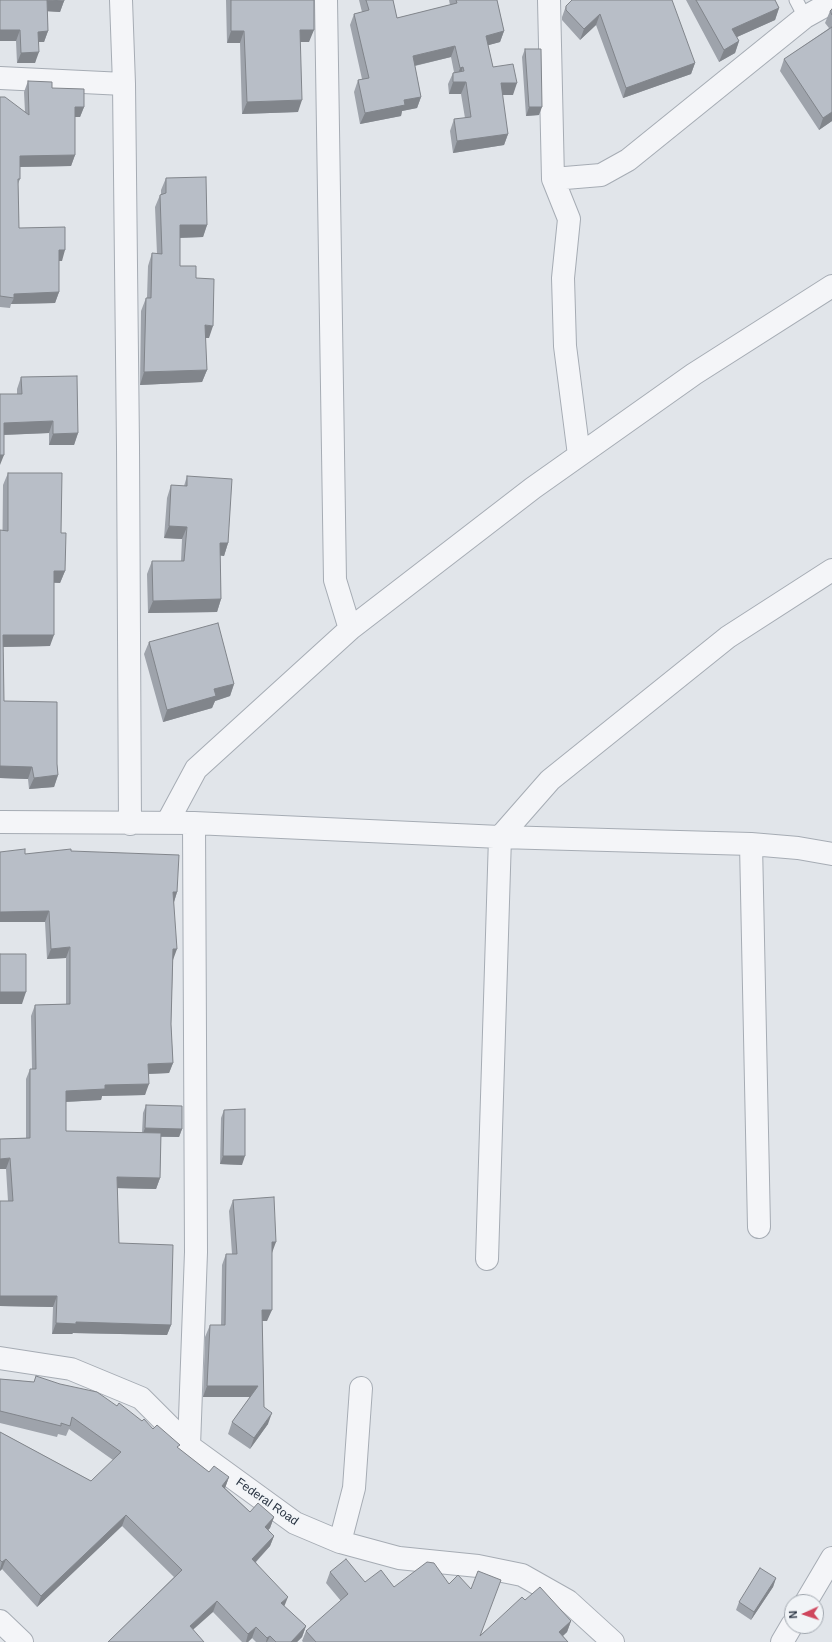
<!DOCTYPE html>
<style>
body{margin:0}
#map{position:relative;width:832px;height:1642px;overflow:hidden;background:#e1e5ea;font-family:Arial,sans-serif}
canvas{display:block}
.north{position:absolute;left:784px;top:1594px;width:40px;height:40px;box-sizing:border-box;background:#f1f4f7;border:1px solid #a1a7af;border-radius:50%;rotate:267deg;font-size:11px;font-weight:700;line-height:16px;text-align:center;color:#293342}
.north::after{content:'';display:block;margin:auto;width:14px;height:18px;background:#cf465d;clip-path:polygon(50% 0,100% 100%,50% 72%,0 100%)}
</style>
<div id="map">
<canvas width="832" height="1642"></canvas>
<div class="north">N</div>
</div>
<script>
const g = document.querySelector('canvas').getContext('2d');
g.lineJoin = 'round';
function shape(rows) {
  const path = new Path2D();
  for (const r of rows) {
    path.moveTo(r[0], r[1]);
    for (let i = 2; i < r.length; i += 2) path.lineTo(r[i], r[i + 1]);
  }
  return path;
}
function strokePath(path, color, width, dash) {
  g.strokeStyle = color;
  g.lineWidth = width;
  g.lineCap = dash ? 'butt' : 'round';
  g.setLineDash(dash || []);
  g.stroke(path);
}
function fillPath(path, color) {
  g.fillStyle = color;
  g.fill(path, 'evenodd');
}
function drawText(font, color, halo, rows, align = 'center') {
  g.font = font + ' Arial,sans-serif';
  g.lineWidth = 3;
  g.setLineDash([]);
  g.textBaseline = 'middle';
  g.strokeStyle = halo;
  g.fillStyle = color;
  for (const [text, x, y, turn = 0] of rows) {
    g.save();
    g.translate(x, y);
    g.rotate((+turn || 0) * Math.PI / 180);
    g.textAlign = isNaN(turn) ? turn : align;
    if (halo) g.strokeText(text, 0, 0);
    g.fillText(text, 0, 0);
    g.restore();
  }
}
const lane = shape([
 [796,0,805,17]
]);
const street = shape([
 [121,0,124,84,128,447,130,824],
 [326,0,335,580,350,629],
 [549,0,553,179,569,219,563,278,565,346,579,455],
 [0,78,124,84],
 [553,179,601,175,628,160,805,17,832,2],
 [0,822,194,823,500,837,751,844,798,848,832,854],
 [167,823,196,769,350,629,533,488,694,374,832,286],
 [751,844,759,1227],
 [487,1259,500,837,550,780,728,637,832,570],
 [0,1358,71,1369,141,1398,189,1446,295,1523,340,1542,399,1558,478,1566,522,1575,568,1601,613,1642],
 [189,1446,196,1252,194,823],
 [340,1542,354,1488,361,1388],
 [806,1602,832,1558],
 [0,1621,22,1642],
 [782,1642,792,1625]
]);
strokePath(lane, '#a6acb4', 15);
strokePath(street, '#a6acb4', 24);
strokePath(lane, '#f4f5f8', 13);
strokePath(street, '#f4f5f8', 22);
fillPath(shape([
 [0,0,64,1,60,12,47,11,48,31,44,42,39,42,35,63,17,63,16,41,0,41],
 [226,0,314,0,309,42,300,42,298,112,242,114,240,43,227,43],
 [359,0,393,0,397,18,450,5,449,0,497,0,504,31,500,42,488,45,493,67,513,95,502,95,508,134,504,145,453,153,450,131,454,119,465,118,461,94,449,94,448,84,453,73,454,72,451,57,415,66,421,97,417,108,402,111,401,116,360,124,354,92,358,80,362,79,350,25,354,14,362,12],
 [572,0,695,63,691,74,623,98,596,25,580,40,562,20,562,17,566,6],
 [686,0,775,0,779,8,775,20,737,37,739,41,735,53,719,62],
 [832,9,832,121,819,130,780,71,784,59,828,29,829,28,825,23,830,11],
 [525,49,539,115,526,116,522,57],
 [28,81,52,88,84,107,80,117,75,117,75,155,71,166,20,167,20,179,18,184,19,228,62,261,59,261,59,292,55,303,11,304,10,308,0,307,0,97,25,112,24,92],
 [166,178,207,225,203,237,180,238,180,266,196,278,209,338,205,338,207,370,202,382,140,385,141,311,146,298,147,298,148,266,152,253,157,254,155,207,160,195,161,195,161,190],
 [21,377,78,433,74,445,49,445,49,433,4,435,0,394,17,394,17,389],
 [8,473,61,533,65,571,60,583,54,583,50,646,3,647,4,701,57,764,58,775,54,787,29,789,28,779,0,778,3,485],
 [187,476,228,543,224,556,220,555,221,599,217,612,148,613,147,574,152,561,181,561,182,539,164,538,167,498,171,485,184,486],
 [149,642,234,684,230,696,215,701,212,708,163,722,144,654],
 [71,851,177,892,174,902,173,960,171,1024,173,1063,169,1073,149,1074,145,1095,102,1096,101,1100,66,1102,66,1131,142,1133,143,1113,146,1105,182,1129,179,1137,161,1137,160,1178,156,1189,117,1188,119,1243,171,1325,167,1335,73,1333,72,1334,52,1334,53,1307,0,1306,0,1201,8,1201,6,1169,0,1169,0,1139,26,1138,26,1079,30,1069,32,1069,31,1016,35,1005,66,1004,66,958,47,959,45,922,0,922,0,852,25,854],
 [224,1110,242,1165,220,1164,221,1118],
 [233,1200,272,1253,267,1321,262,1321,264,1407,268,1424,250,1449,228,1434,232,1422,250,1397,203,1397,205,1337,210,1325,221,1325,222,1265,226,1254,232,1254,229,1211],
 [36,1376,117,1406,142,1421,153,1429,209,1472,229,1477,225,1488,250,1512,274,1517,270,1528,268,1530,274,1536,270,1546,256,1562,284,1606,306,1626,302,1637,297,1642,256,1642,252,1638,248,1642,242,1642,213,1612,108,1642,174,1577,122,1526,37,1607,2,1569,0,1571,0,1432,91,1481,113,1460,69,1429,66,1436,58,1434,57,1437,0,1423,0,1379,34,1382],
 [330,1572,365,1582,394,1587,480,1635,525,1600,571,1621,567,1632,563,1636,568,1642,303,1642,302,1641,306,1631,341,1601,326,1583],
 [776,1578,773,1587,751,1620,736,1610,739,1602]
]), '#9ea3ab');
fillPath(shape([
 [47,0,64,1,60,12,43,11],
 [779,8,775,20,728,41,732,29],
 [600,14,596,25,580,40,584,29],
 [0,30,20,30,16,41,0,41],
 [300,30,314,30,309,42,295,42],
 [48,31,44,42,34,42,38,32],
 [231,31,244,31,240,43,227,43],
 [504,31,500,42,482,47,486,36],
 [739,41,735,53,719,62,724,50],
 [455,46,451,57,409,67,413,56],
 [39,52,35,63,17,63,21,53],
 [695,63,691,74,623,98,626,88],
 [463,67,459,79,456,80,460,68],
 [453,82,466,82,461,94,449,94],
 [501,83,517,83,513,95,497,95],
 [421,97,417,108,402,111,401,116,360,124,365,113,404,100],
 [302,100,298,112,242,114,247,102],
 [75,107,84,107,80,117,71,117],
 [529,107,542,107,539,115,526,116],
 [832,112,832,121,819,130,823,118],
 [508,134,504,145,453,153,457,141],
 [75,155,71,166,16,167,20,156],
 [180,225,207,225,203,237,175,238],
 [59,250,65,250,62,261,55,261],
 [59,292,55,303,11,304,14,298,14,294],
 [205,325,213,326,209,338,200,338],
 [207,370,202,382,140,385,144,372],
 [53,421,49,433,0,435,4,423],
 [78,433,74,445,49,445,53,434],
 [0,455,4,455,0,465],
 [169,526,187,527,182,539,164,538],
 [220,543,228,543,224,556,215,555],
 [54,571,65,571,60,583,49,582],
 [221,599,217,612,148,613,153,601],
 [3,635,54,635,50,646,0,647],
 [234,684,230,696,215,701,212,708,163,722,167,710,214,689],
 [0,766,32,767,28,779,0,778],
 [58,775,54,787,29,789,34,778],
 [173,892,177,892,174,902],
 [49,911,45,922,0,922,0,912],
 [70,947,66,958,47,959,51,949],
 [173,949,177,949,173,960,169,960],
 [0,992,26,992,22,1004,0,1004],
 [173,1063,169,1073,145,1074,148,1064],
 [149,1084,145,1095,102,1096,101,1100,63,1102,66,1091,105,1085],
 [145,1128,182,1129,179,1137,142,1136],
 [223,1156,245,1156,242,1165,220,1164],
 [10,1158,6,1169,0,1169,0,1159],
 [117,1177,160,1178,156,1189,113,1188],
 [272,1242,276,1242,272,1253],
 [0,1296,57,1296,53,1307,0,1306],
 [262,1310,272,1310,267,1321,258,1321],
 [76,1322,171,1325,167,1335,73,1333,72,1334,52,1334,56,1323],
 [207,1386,258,1386,254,1397,203,1397],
 [272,1413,268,1424,250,1449,254,1438],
 [229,1477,225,1488,218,1497,222,1486],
 [126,1515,122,1526,37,1607,41,1596],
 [274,1517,270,1528,261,1538,265,1527],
 [274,1536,270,1546,248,1570,252,1559],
 [6,1559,2,1569,0,1571,0,1569,2,1562],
 [776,1578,773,1587,751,1620,754,1612],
 [288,1597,284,1607,281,1603],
 [217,1601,213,1612,186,1636,190,1626],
 [571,1621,567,1632,556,1642,559,1632],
 [306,1626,302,1637,297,1642,291,1642],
 [256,1627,252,1638,248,1642,246,1642,248,1634],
 [270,1636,267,1642,266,1642,267,1638]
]), '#81858b');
const building = shape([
 [0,0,47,0,48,31,38,32,39,52,21,53,20,30,0,30,0,0],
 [49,0,64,0,64,1,49,0],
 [231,0,314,0,314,30,300,30,302,100,247,102,244,31,231,31,231,0],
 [366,0,393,0,397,18,457,3,456,0,497,0,504,31,486,36,493,67,513,64,517,83,501,83,508,134,457,141,454,119,471,117,466,82,453,82,453,73,464,71,463,67,460,68,455,46,413,56,421,97,404,100,405,105,365,113,358,80,369,78,354,14,369,10,366,0],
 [572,0,672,0,695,63,626,88,600,14,584,29,566,10,566,6,572,0],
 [696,0,775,0,779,8,732,29,739,41,724,50,696,0],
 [832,9,832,15,830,11,832,9],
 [832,27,832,112,823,118,784,59,832,27],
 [525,49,541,49,542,107,529,107,525,49],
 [28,81,52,82,52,88,84,89,84,107,75,107,75,155,20,156,20,179,18,179,19,228,65,227,65,250,59,250,59,292,14,294,14,298,0,296,0,97,5,97,29,115,28,81],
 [206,177,207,225,180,225,180,266,196,266,196,278,214,279,213,326,205,325,207,370,144,372,146,298,151,298,152,253,162,254,160,195,166,193,166,178,206,177],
 [77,376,78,433,53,434,53,421,4,423,4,455,0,455,0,394,22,394,21,377,77,376],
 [8,473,62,473,61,533,66,533,65,571,54,571,54,635,3,635,4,701,57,702,57,764,58,775,34,778,32,767,0,766,0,530,8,531,8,473],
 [187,476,232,479,228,543,220,543,221,599,153,601,152,561,184,561,187,527,169,526,171,485,187,486,187,476],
 [218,623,234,684,214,689,216,696,167,710,149,642,218,623],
 [25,849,25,854,71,849,71,851,179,855,177,892,173,892,177,949,173,949,171,1024,173,1063,148,1064,149,1084,105,1085,105,1089,66,1091,66,1131,161,1133,160,1178,117,1177,119,1243,173,1245,171,1325,76,1322,76,1324,56,1323,57,1296,0,1296,0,1201,13,1201,10,1158,0,1159,0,1139,30,1138,30,1069,36,1069,35,1005,70,1004,70,947,51,949,49,911,0,912,0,852,25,849],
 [0,954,26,954,26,992,0,992,0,954],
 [146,1105,182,1106,182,1129,145,1128,146,1105],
 [245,1109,245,1156,223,1156,224,1110,245,1109],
 [274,1197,276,1242,272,1242,272,1310,262,1310,264,1407,272,1413,254,1438,232,1422,258,1386,207,1386,210,1325,225,1325,226,1254,237,1254,233,1200,274,1197],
 [36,1376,60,1384,97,1392,117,1406,119,1403,142,1421,144,1419,153,1429,157,1425,180,1445,177,1447,209,1472,214,1466,229,1477,222,1486,250,1512,258,1503,274,1517,265,1527,274,1536,252,1559,288,1597,281,1603,306,1626,291,1642,276,1642,270,1636,267,1638,256,1627,248,1634,217,1601,190,1626,204,1642,108,1642,182,1570,126,1515,41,1596,6,1559,2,1562,0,1560,0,1432,91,1481,121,1452,72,1417,70,1426,61,1423,61,1426,0,1411,0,1379,34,1382,36,1376],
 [346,1559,365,1582,381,1570,394,1587,427,1562,434,1563,449,1584,458,1575,471,1589,478,1571,501,1580,480,1636,522,1597,525,1600,540,1587,571,1621,559,1632,568,1642,316,1642,306,1631,348,1594,330,1572,346,1559],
 [760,1568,776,1578,754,1612,739,1602,760,1568]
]);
fillPath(building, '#b8bec7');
strokePath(building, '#81858b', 1);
drawText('12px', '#293342', '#f1f4f7', [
 ["Federal Road",267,1502,35]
]);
</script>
